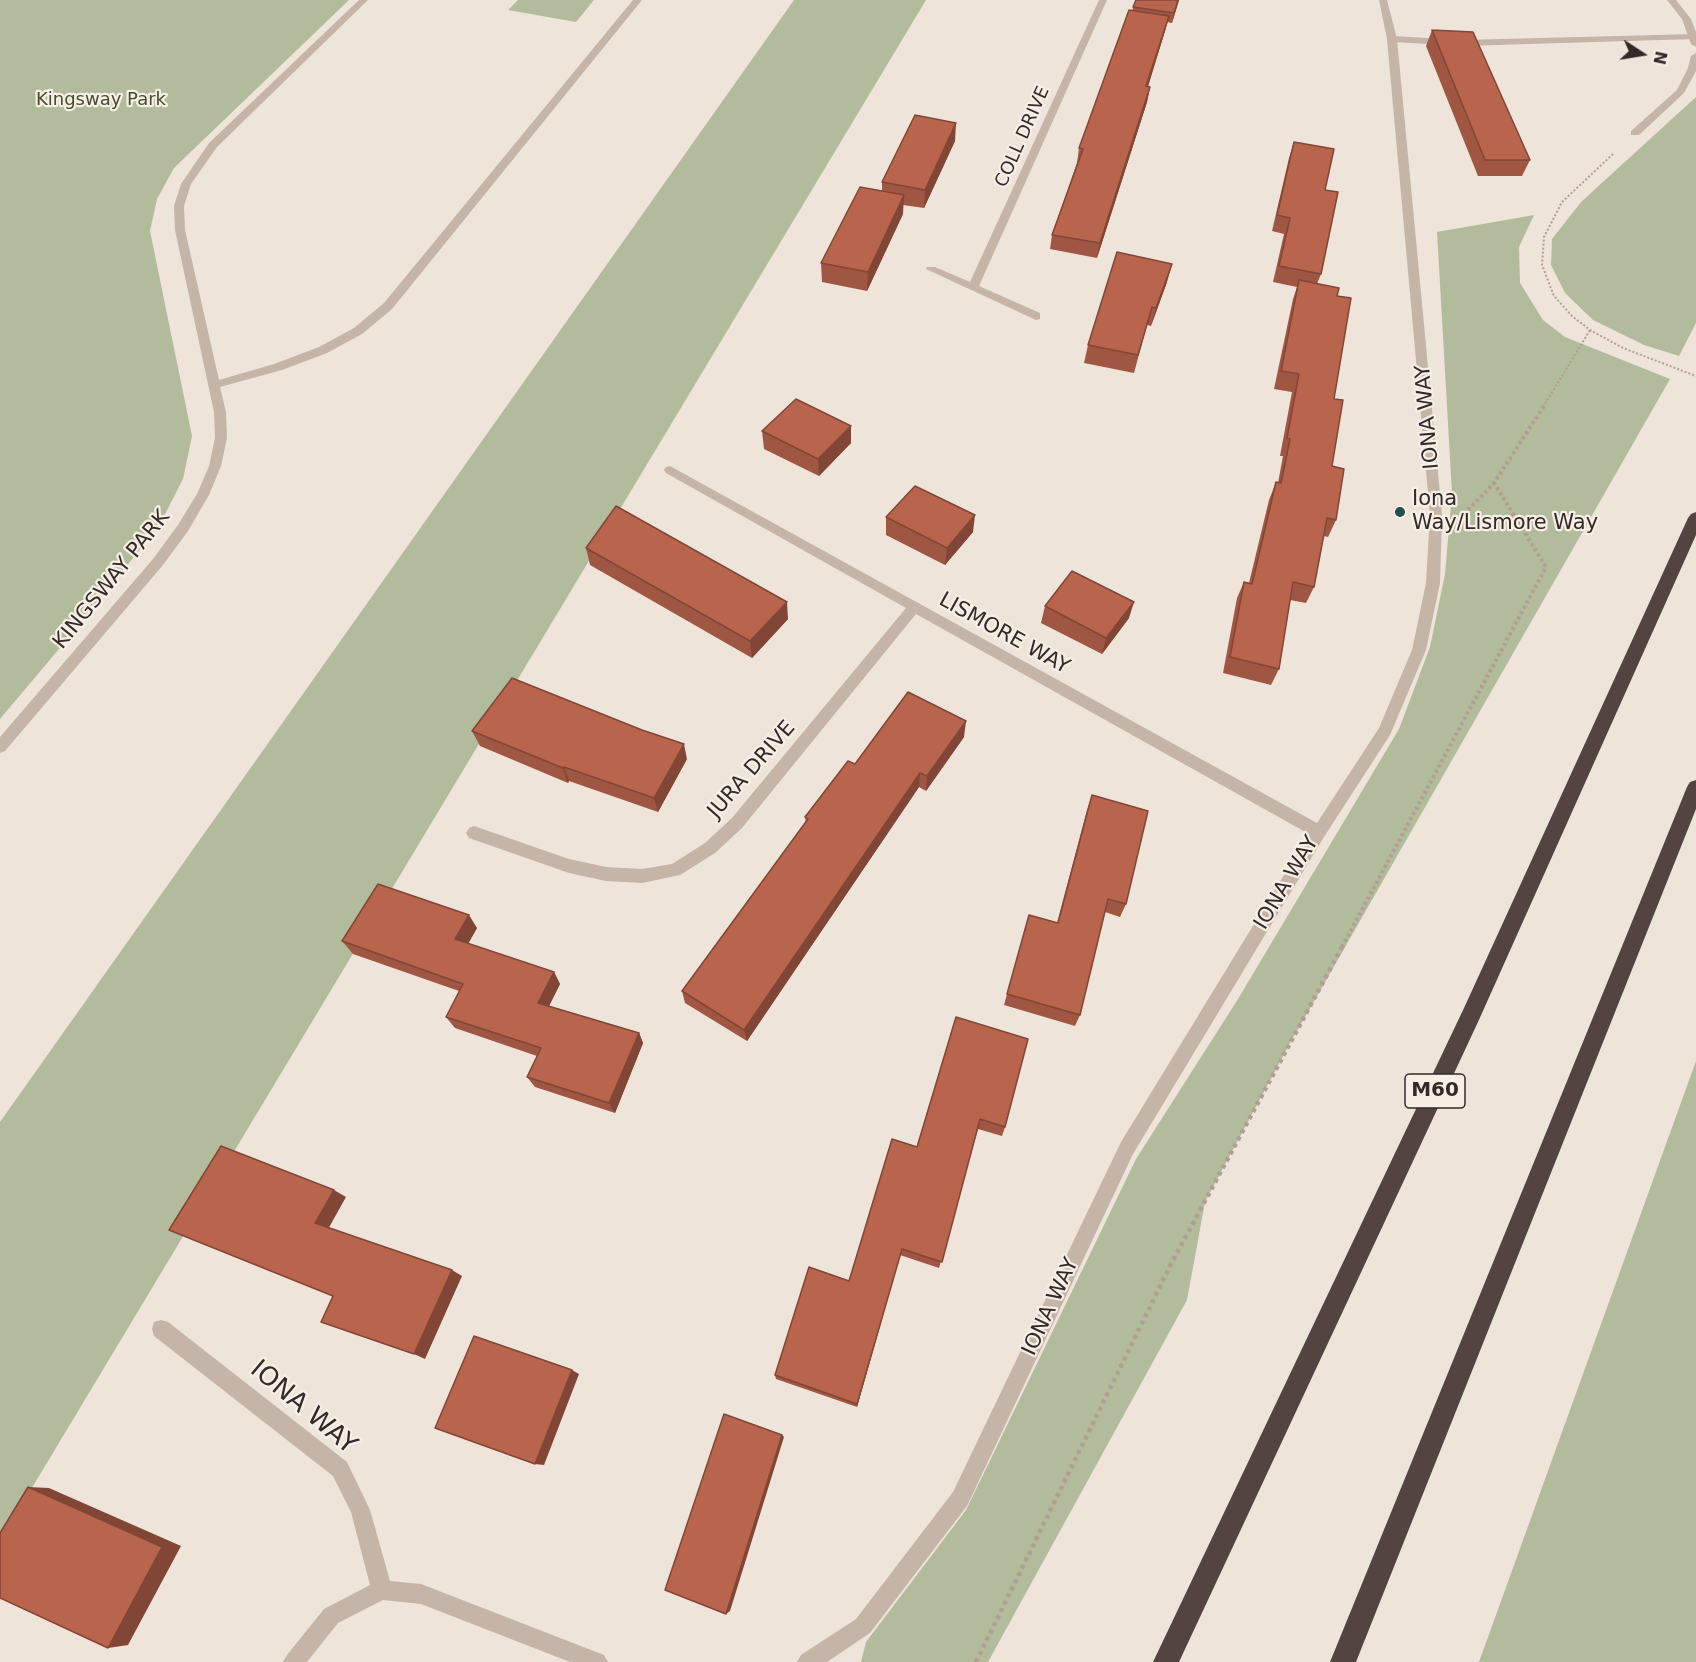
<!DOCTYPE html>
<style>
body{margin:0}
#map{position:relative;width:1696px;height:1662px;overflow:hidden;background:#eee4da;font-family:"DejaVu Sans",sans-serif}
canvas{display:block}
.north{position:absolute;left:1612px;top:24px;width:60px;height:60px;-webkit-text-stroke:4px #f7efe6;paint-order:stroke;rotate:102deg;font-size:16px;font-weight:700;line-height:24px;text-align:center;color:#332a27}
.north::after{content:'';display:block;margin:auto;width:21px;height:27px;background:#332a27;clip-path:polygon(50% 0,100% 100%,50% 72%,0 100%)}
</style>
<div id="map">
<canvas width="1696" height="1662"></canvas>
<div class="north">N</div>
</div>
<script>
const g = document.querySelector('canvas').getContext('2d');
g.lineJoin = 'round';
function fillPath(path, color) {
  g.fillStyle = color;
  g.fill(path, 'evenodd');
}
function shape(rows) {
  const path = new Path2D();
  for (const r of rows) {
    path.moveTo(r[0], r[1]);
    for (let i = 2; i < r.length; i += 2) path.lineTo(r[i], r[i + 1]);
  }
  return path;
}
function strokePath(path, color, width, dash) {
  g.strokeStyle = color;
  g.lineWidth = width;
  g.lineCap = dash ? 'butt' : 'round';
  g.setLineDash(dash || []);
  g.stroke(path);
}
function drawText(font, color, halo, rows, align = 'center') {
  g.font = font + ' "DejaVu Sans",sans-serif';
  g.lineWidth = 4.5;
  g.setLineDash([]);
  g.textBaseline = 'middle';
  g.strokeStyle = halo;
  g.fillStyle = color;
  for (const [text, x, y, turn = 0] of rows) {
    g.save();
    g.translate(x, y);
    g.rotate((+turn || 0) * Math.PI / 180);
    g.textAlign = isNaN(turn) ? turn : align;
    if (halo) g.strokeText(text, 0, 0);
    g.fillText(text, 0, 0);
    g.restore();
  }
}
fillPath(shape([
 [0,0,349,0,174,168,157,199,150,231,192,436,183,479,160,524,91,611,0,719],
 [518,0,594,0,576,22,508,10],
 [794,0,926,0,0,1541,0,1122],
 [1696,97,1696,323,1679,356,1644,345,1593,320,1565,293,1551,265,1552,239,1581,202],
 [1534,215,1519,247,1520,283,1543,320,1565,337,1670,379,1289,1045,1205,1202,1187,1300,988,1662,861,1662,866,1642,966,1510,1136,1159,1238,999,1399,729,1430,647,1445,574,1452,493,1437,232],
 [1696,1061,1696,1662,1479,1662]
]), '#b2bc9c');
strokePath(shape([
 [1613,154,1562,202,1544,237,1542,265,1554,296,1572,316,1590,330,1623,348,1696,376],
 [1543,407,1590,330]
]), '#b19e92', 2, [2, 2]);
strokePath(shape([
 [1468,510,1494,483,1544,406],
 [1342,947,1546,567,1494,483]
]), '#b19e92', 4, [3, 3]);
strokePath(shape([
 [976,1662,1171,1264,1343,945]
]), '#b19e92', 4.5, [4, 4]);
fillPath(shape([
 [1696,34,1694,39,1463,46,1392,42,1387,39,1392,36,1463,40,1696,34]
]), '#c5b4a8');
fillPath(shape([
 [359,0,368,0,217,147,191,184,184,206,185,230,219,380,274,364,319,347,354,328,384,303,633,0,642,0,392,309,362,334,327,353,282,370,220,387,226,412,227,438,221,466,209,495,188,531,163,565,5,751,0,753,0,737,153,559,178,525,197,494,209,466,215,438,214,412,175,230,174,206,181,184,209,143,359,0],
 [1099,0,1107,0,979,286,1040,313,1040,319,1036,320,926,269,927,267,935,267,970,282,1099,0],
 [1379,0,1387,0,1397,39,1442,515,1440,583,1426,650,1390,735,1324,837,1133,1154,967,1506,870,1633,827,1662,797,1662,801,1655,856,1619,953,1492,1121,1142,1309,834,916,614,742,828,715,853,680,875,642,883,606,881,569,873,469,838,466,833,469,828,474,826,569,859,606,867,642,869,672,864,705,843,732,818,906,608,666,473,664,470,666,467,670,466,1317,823,1379,728,1412,650,1426,583,1430,515,1387,39,1379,0],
 [1667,0,1676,0,1691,19,1696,32,1696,47,1691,44,1682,19,1667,0],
 [1696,53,1696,71,1684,93,1639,135,1631,135,1631,131,1677,90,1688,68,1691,56,1696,53],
 [161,1320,168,1322,347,1462,370,1510,390,1581,421,1584,604,1655,608,1662,570,1662,421,1604,383,1600,338,1623,307,1662,283,1662,287,1655,324,1609,370,1585,351,1512,333,1476,154,1336,152,1329,154,1322,161,1320]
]), '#c5b4a8');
fillPath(shape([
 [1696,512,1696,535,1478,1022,1179,1662,1153,1662,1464,1008,1688,518,1691,514,1696,512],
 [1696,780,1696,809,1356,1662,1330,1662,1687,787,1690,782,1696,780]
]), '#53443f');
fillPath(shape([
 [1136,0,1179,0,1172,23,1167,22,1165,31,1148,87,1150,87,1147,102,1097,258,1050,249,1052,235,1077,163,1079,148,1132,11],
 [1432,30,1530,160,1522,176,1478,176,1426,46],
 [955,141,924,208,903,205,903,214,867,291,822,282,821,263,882,191,882,182],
 [1294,142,1325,190,1321,274,1317,284,1337,296,1332,466,1336,520,1328,537,1324,536,1314,587,1306,603,1290,600,1279,669,1271,685,1223,673,1237,598,1244,582,1249,583,1269,500,1276,482,1278,483,1283,456,1280,456,1292,392,1274,389,1293,299,1297,287,1273,282,1284,234,1272,231,1289,158],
 [1167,282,1151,326,1147,325,1134,373,1084,363,1088,345],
 [851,426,851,443,819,476,764,449,762,431],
 [886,517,973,532,945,565,886,535],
 [586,548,788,619,752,658,590,565],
 [1045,606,1129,618,1102,654,1041,623],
 [472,731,687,759,658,812,569,781,568,783,480,746],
 [964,737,926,791,919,787,747,1041,685,1003,682,991,806,823,805,817,855,764],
 [1092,795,1126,904,1120,917,1105,912,1080,1015,1075,1026,1004,1005,1029,915,1057,923,1087,810],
 [477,928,468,944,554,972,560,984,549,1006,639,1033,643,1043,615,1113,535,1087,527,1077,537,1056,455,1028,446,1017,459,991,353,954,342,941],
 [956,1017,1005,1127,1002,1136,978,1129,939,1268,900,1255,857,1407,776,1379,775,1375,849,1281,917,1147]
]), '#9f5642');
fillPath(shape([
 [1178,0,1179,0,1172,23,1174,13],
 [1169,16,1165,31,1143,101,1146,86],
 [1150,87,1147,102,1097,258,1100,243],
 [956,123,955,141,924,208,925,190],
 [904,195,903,214,867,291,868,272],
 [1172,264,1167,282,1151,326,1156,308],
 [851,426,851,443,819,476,818,459],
 [975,515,973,532,945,565,947,548],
 [787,602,788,619,752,658,750,641],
 [1134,602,1129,618,1102,654,1106,638],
 [966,721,964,737,926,791,927,776],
 [684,744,687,759,658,812,654,798],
 [564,767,569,781,568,783,563,768],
 [920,773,919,787,747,1041,744,1030],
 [469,915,477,928,463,952,455,939],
 [554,972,560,984,545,1014,538,1003],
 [639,1033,643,1043,615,1113,609,1103],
 [334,1190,346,1197,327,1231,315,1223],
 [902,1249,900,1255,857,1407,857,1404],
 [452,1270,462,1276,425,1359,414,1354],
 [572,1370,579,1374,544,1465,535,1464],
 [782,1435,784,1437,730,1611,726,1614],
 [28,1487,49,1488,181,1546,128,1645,108,1648]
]), '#824636');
const building = shape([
 [1136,0,1178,0,1174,13,1133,7,1136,0],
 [1129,10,1169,16,1146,86,1150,87,1100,243,1052,235,1083,149,1079,148,1129,10],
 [1432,30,1473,32,1530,160,1485,160,1432,30],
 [915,115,956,123,925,190,882,182,915,115],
 [1294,142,1334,149,1325,190,1338,192,1321,274,1279,266,1290,218,1277,215,1294,142],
 [860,187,904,195,868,272,821,263,860,187],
 [1117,252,1172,264,1156,308,1152,307,1138,355,1088,345,1117,252],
 [1299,280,1339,288,1337,296,1351,298,1334,399,1343,400,1332,466,1344,469,1336,520,1327,518,1314,587,1293,582,1279,669,1230,657,1244,582,1252,584,1276,482,1281,483,1290,439,1287,438,1299,374,1281,371,1299,280],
 [796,399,851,426,818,459,762,431,796,399],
 [915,486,975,515,947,548,886,517,915,486],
 [616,506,787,602,750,641,586,548,616,506],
 [1072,571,1134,602,1106,638,1045,606,1072,571],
 [512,678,642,730,684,744,654,798,564,767,563,768,472,731,512,678],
 [908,692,966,721,927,776,920,773,744,1030,682,991,808,819,805,817,848,761,855,764,908,692],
 [1092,795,1148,811,1126,904,1108,899,1080,1015,1007,994,1029,915,1058,923,1092,795],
 [378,884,469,915,455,939,554,972,538,1003,639,1033,609,1103,527,1077,541,1048,446,1017,463,984,342,941,378,884],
 [956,1017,1028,1039,1005,1127,980,1119,942,1262,902,1249,857,1404,775,1375,809,1267,849,1281,892,1139,917,1147,956,1017],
 [221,1146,334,1190,315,1223,452,1270,414,1354,321,1322,333,1296,169,1230,221,1146],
 [474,1336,572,1370,535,1464,435,1428,474,1336],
 [724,1414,782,1435,726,1614,665,1590,724,1414],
 [28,1487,162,1547,108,1648,0,1598,0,1533,28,1487]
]);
fillPath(building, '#b9644d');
strokePath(building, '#824636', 1.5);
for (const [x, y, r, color] of [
 [1400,512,6,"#214e50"]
]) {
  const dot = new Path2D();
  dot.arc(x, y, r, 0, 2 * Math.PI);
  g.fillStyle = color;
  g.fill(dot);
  strokePath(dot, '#f7efe6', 2);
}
drawText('18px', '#434e2d', '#f7efe6', [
 ["Kingsway Park",101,100]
]);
drawText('18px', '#332a27', '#f7efe6', [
 ["COLL DRIVE",1023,137,-66]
]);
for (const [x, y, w] of [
 [1435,1091,60]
]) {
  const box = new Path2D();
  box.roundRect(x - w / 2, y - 17, w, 34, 4.5);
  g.fillStyle = '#f7efe6';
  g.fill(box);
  strokePath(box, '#332a27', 1.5);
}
drawText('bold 20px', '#332a27', null, [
 ["M60",1435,1091]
]);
drawText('21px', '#332a27', '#f7efe6', [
 ["IONA WAY",1428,417,-95],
 ["KINGSWAY PARK",112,580,-51],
 ["LISMORE WAY",1004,634,29],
 ["JURA DRIVE",752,770,-49],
 ["IONA WAY",1287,883,-59],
 ["IONA WAY",1051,1307,-65]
]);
drawText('21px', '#332a27', '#f7efe6', [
 ["Iona",1412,500],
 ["Way/Lismore Way",1412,524]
], 'left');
drawText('26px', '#332a27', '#f7efe6', [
 ["IONA WAY",303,1408,40]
]);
</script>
